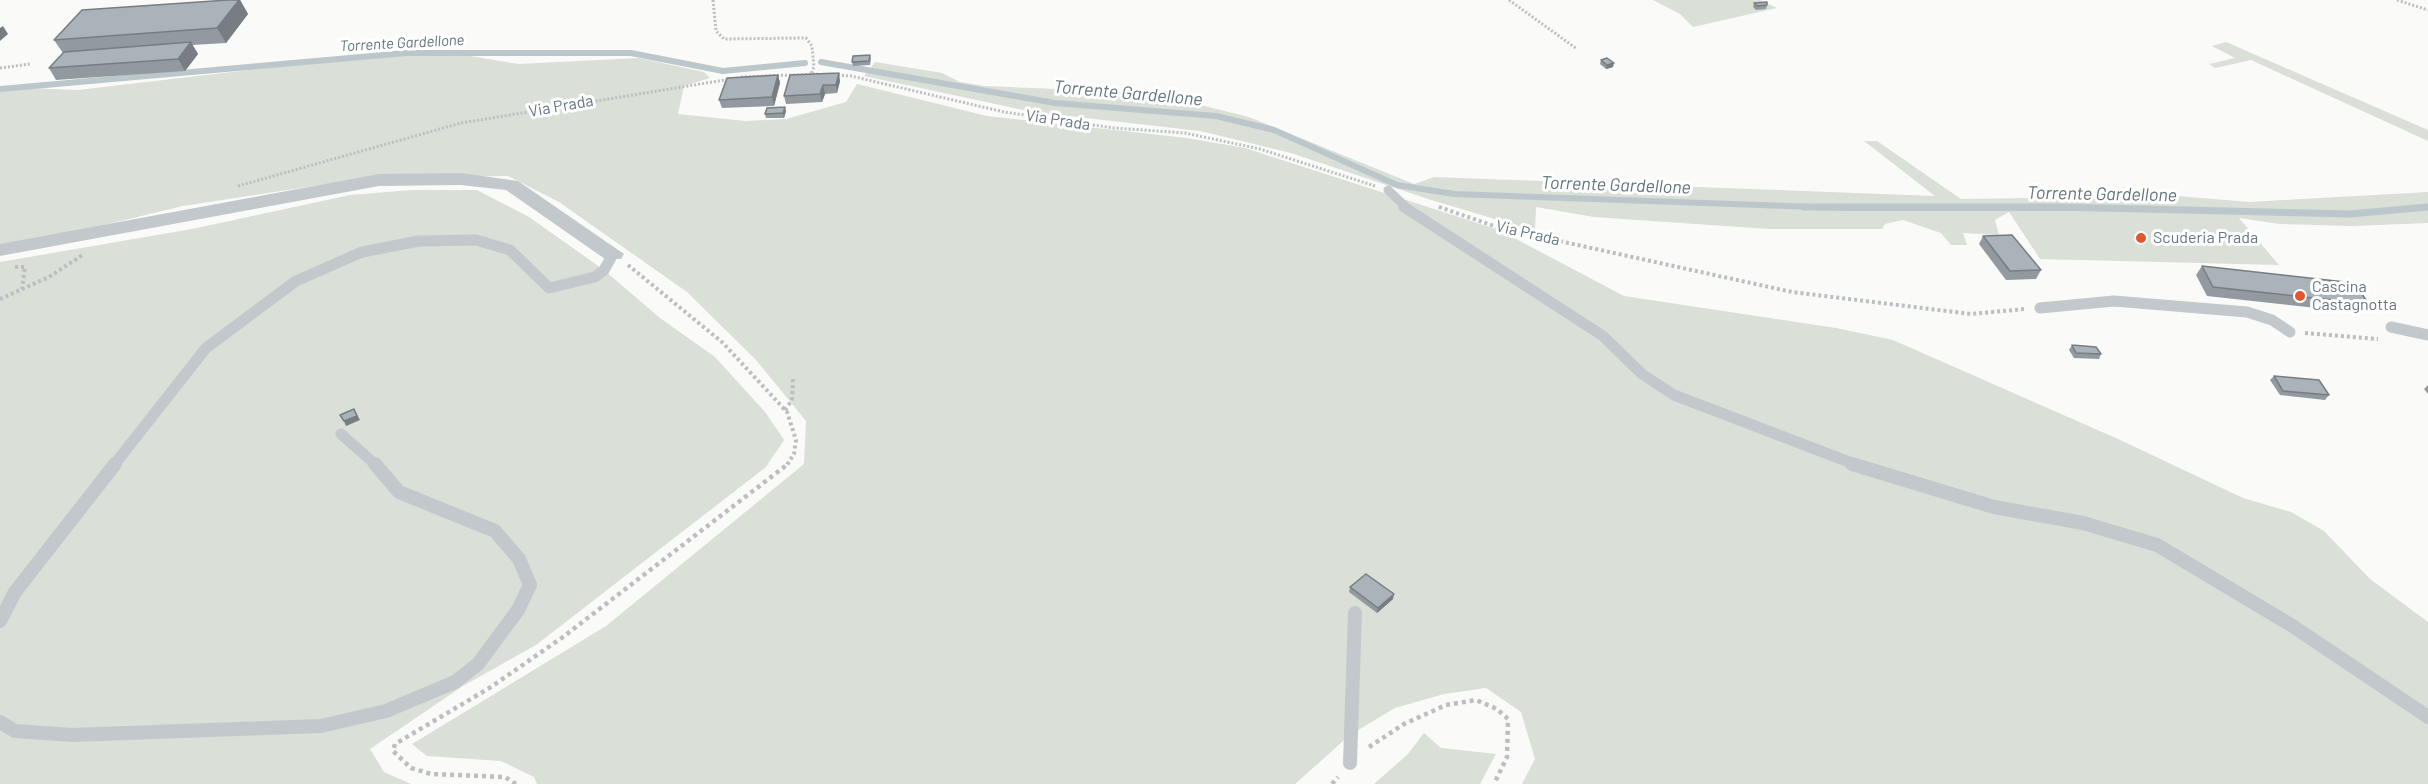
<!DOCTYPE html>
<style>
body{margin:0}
canvas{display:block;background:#fafaf8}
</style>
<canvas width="2428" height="784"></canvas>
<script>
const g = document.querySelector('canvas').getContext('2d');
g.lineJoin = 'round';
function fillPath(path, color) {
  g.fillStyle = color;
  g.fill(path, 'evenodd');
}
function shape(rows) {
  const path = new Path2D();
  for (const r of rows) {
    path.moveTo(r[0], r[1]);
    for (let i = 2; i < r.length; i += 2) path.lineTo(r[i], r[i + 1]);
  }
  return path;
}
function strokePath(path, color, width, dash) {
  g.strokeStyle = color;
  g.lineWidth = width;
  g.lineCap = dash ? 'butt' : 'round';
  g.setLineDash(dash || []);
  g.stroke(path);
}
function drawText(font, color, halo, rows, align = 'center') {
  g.font = font + ' Barlow,sans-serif';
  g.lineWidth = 6;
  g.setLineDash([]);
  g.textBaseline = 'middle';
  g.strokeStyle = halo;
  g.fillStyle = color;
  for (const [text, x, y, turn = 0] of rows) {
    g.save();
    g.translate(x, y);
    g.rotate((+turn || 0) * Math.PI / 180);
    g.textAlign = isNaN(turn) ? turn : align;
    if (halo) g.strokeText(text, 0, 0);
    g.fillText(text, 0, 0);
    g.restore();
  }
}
fillPath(shape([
 [1653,0,1760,0,1777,8,1693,27,1680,14],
 [2226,42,2428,130,2428,141,2251,60,2215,68,2209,64,2235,58,2212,46],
 [403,52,458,54,518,64,639,58,704,72,710,78,684,86,678,114,745,121,786,119,846,102,857,84,987,116,1187,138,1245,148,1499,230,1624,296,1836,328,1893,340,2118,439,2243,498,2291,512,2324,531,2370,579,2428,622,2428,784,1522,784,1535,759,1521,712,1486,688,1444,694,1395,708,1350,735,1295,784,537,784,534,777,501,761,427,756,412,744,606,626,804,464,806,421,756,360,687,292,559,202,508,176,366,178,183,206,100,226,0,246,0,87,78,90],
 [875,62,942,73,960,82,984,86,1152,93,1249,117,1414,184,1434,177,1935,196,1864,141,1877,141,1961,199,2178,196,2249,202,2428,192,2428,223,2352,226,2280,224,2239,218,2279,265,2040,259,2009,212,1995,220,1999,235,1963,233,1967,245,1951,245,1941,233,1903,220,1885,224,1882,229,1769,229,1594,217,1536,207,1535,231,1428,199,1291,153,1246,142,1200,131,1033,112,864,76],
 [412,190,477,190,529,217,604,270,660,318,715,357,766,413,784,440,766,467,536,645,463,686,370,749,384,772,411,784,0,784,0,262,192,229,350,195],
 [1424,733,1441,748,1496,754,1480,784,1374,784,1408,754]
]), '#dadfd7');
strokePath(shape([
 [821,62,1055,103,1216,116,1274,130,1397,185,1454,194,1843,208,2103,208],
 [0,89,406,53,631,53,723,71,805,63],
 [2416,208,2428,207]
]), '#bbc7cb', 6);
strokePath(shape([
 [1804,207,2058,207,2350,214,2428,207]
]), '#bbc7cb', 7);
strokePath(shape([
 [713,0,716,31,724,39,806,38,812,46,814,67,811,74],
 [1509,0,1577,49],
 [2397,0,2428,10],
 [0,68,30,64],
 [834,75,851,76,1004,112,1114,128,1185,133,1260,149,1375,186],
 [741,77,818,74],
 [238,186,461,123,731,79],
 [1439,207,1442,208]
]), '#bbbfc2', 3, [2, 2]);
strokePath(shape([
 [1439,207,1500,228,1792,292,1971,314,2025,309],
 [628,265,722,342,787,412,796,440,794,454,787,465],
 [15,267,25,267,22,289],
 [0,299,49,277,84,254],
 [2305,333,2378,339],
 [785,410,792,400,793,378]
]), '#bbbfc2', 4, [3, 3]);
strokePath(shape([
 [1369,747,1404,724,1446,705,1476,700,1497,709,1508,719,1507,757,1494,784],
 [516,784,505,777,431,774,411,768,393,751,395,744,491,687,563,637,788,464],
 [1332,784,1338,777]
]), '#bbbfc2', 4.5, [4, 4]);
strokePath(shape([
 [1388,190,1407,208]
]), '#c3c8cc', 9);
strokePath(shape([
 [1404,207,1603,336,1642,374,1674,395,1857,465],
 [2040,308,2114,301,2247,312,2272,320,2290,332],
 [2391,327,2428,335],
 [341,434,376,465],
 [114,465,206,348,296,281,362,252,419,241,476,240,510,250,549,288,595,277,604,270,613,254]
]), '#c3c8cc', 11);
strokePath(shape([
 [1852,464,1994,507,2083,523,2157,545,2291,625,2428,717],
 [0,621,15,592,115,464],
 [0,722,15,731,72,735,321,726,386,711,455,682,478,664,518,610,530,585,519,559,495,531,399,492,375,464],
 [1350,763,1355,613]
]), '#c3c8cc', 14);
fillPath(shape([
 [461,173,518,181,624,254,621,259,605,259,506,190,461,185,379,186,0,256,0,244,379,174,461,173]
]), '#c3c8cc');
fillPath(shape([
 [228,0,240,0,248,14,226,43,192,45,198,54,185,71,56,80,49,68,63,53,54,40],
 [1754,3,1767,5,1766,9,1756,10,1753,7],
 [870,55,871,59,870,65,853,66,852,62],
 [1601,60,1613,67,1606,69,1600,64],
 [778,75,780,83,774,106,722,108,719,100],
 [790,75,840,81,837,93,825,94,822,102,786,104,784,96],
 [786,111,784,118,766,118,765,114],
 [1983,236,2041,270,2036,279,2006,280,1979,244],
 [2202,266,2369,304,2362,313,2207,296,2196,275],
 [2072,345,2101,354,2099,359,2074,358,2069,350],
 [2274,376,2329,395,2325,400,2280,395,2270,380],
 [2428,385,2428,394,2424,389],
 [1350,587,1393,599,1377,613,1349,592]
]), '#929a9f');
fillPath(shape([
 [239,0,240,0,248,14,226,43,217,28],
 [3,26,8,34,0,41,0,28],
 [191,42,198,54,185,71,178,59],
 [1614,63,1613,67,1606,69,1607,65],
 [839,73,840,81,837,93,836,85],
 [778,75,780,83,774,106,772,97],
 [823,85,825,94,822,102,820,94],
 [785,107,786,111,784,118,783,113],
 [354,409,360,420,346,426,344,421],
 [1394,594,1393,599,1377,613,1378,608]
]), '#777d82');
const building = shape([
 [228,0,239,0,217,28,54,40,82,10,228,0],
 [1767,2,1767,5,1757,6,1754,3,1767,2],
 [191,42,178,59,49,68,64,52,191,42],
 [870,55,869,61,852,62,853,56,870,55],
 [1607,58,1614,63,1607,65,1601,60,1607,58],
 [839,73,836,85,823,85,820,94,784,96,790,75,839,73],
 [778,75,772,97,719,100,727,78,778,75],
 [785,107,783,113,765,114,767,108,785,107],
 [2012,235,2041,270,2010,271,1983,236,2012,235],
 [2202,266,2354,283,2369,304,2213,287,2202,266],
 [2072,345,2096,347,2101,354,2076,353,2072,345],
 [2274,376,2319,380,2329,395,2283,391,2274,376],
 [354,409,357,416,344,421,340,415,354,409],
 [1366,574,1394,594,1378,608,1350,587,1366,574]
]);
fillPath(building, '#aab3b9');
strokePath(building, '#777d82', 1.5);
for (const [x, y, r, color] of [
 [2141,238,6,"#e4572e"],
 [2300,296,6,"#e4572e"]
]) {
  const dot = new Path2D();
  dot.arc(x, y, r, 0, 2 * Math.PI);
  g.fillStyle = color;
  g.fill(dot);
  strokePath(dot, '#fff', 2);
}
drawText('italic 15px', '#60757c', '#fff', [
 ["Torrente Gardellone",402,43,-3]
]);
drawText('16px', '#657683', '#fff', [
 ["Via Prada",561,106,-10],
 ["Via Prada",1058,120,9],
 ["Via Prada",1528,233,13]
]);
drawText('16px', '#657683', '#fff', [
 ["Scuderia Prada",2153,238],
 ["Cascina",2312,287],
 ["Castagnotta",2312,305]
], 'left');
drawText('italic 18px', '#60757c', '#fff', [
 ["Torrente Gardellone",1128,93,5],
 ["Torrente Gardellone",1616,185,2],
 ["Torrente Gardellone",2102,194,1]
]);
</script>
